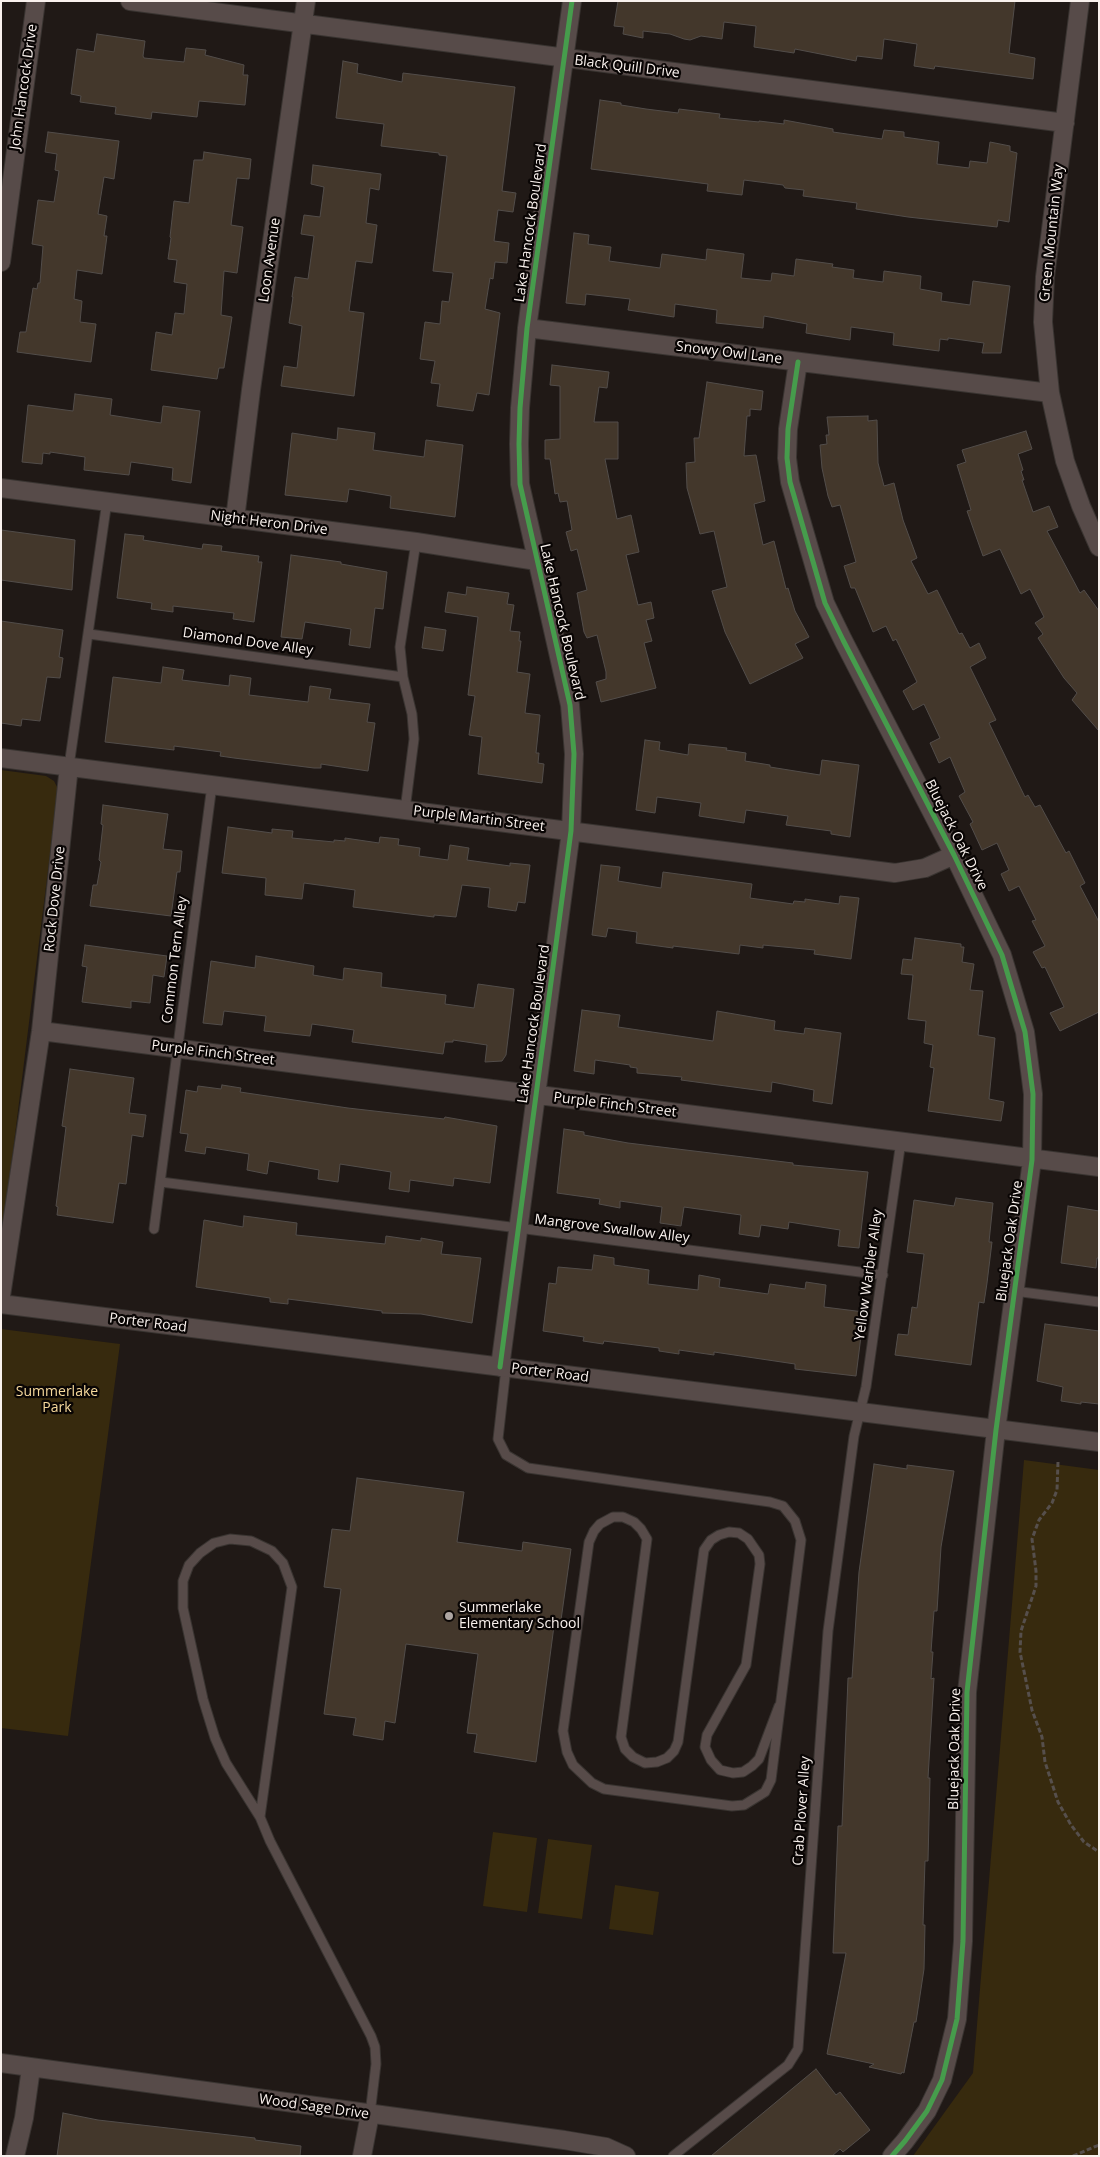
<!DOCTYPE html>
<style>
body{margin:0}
#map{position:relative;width:1100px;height:2157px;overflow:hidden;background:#201916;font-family:"Open Sans",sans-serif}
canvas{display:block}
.frame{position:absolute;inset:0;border:2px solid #f9f1ed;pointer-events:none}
</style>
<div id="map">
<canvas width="1100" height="2157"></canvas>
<div class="frame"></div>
</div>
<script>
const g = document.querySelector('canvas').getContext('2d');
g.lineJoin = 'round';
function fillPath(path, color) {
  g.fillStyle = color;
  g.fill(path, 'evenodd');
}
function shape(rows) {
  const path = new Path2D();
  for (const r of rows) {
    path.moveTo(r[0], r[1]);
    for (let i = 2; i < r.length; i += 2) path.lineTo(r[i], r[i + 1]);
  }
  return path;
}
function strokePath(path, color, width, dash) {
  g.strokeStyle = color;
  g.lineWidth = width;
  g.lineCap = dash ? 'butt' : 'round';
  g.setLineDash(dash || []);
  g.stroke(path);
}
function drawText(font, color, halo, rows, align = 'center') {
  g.font = font + ' "Open Sans",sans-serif';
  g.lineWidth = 4.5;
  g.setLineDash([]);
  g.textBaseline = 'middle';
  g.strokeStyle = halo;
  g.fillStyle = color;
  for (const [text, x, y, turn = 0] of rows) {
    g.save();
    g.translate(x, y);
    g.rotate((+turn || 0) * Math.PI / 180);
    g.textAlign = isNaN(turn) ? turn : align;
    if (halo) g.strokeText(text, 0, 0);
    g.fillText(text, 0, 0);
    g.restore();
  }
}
fillPath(shape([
 [1,770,46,776,54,781,57,787,57,798,1,1247],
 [1,1329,120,1344,68,1736,1,1728],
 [1024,1460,1099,1470,1099,2156,913,2156,973,2073],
 [493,1832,537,1838,527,1912,483,1906],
 [548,1839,592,1845,582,1919,538,1913],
 [615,1885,659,1892,653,1935,609,1929]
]), '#372a0e');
const building = shape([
 [618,1,1015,1,1009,53,1035,58,1033,79,935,66,934,69,914,66,917,44,884,39,882,59,857,56,856,61,795,49,794,53,754,47,756,26,724,22,722,39,701,36,690,40,684,39,670,34,643,31,643,38,623,34,624,27,614,26,618,1],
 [97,34,145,41,143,56,144,58,184,62,186,48,206,50,205,55,244,65,243,75,248,75,245,105,199,101,197,117,152,112,151,119,115,114,116,107,80,102,81,96,71,94,77,49,94,52,97,34],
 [343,61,358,64,357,73,402,82,403,73,515,87,502,191,516,193,513,212,498,210,494,241,509,243,507,263,495,262,493,279,490,278,485,309,500,313,489,395,477,393,473,411,437,406,440,384,431,383,435,361,420,359,425,322,440,324,442,301,449,302,453,273,433,271,447,156,439,155,439,153,381,146,384,124,336,118,343,61],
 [600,100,621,103,621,105,646,109,678,113,679,109,720,114,719,118,759,122,759,121,784,124,784,120,833,129,833,132,882,139,884,130,904,132,904,137,939,142,937,164,969,168,970,161,987,163,990,142,1010,146,1010,151,1017,153,1009,222,998,220,997,227,908,217,856,209,857,203,803,196,804,190,785,188,783,185,744,180,742,195,707,191,708,184,591,169,600,100],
 [48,132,119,141,114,179,104,177,98,214,107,216,104,236,107,236,102,274,77,270,74,299,82,301,80,322,96,324,91,362,17,352,20,332,26,332,33,288,37,289,38,283,40,283,43,246,32,244,38,200,54,202,59,171,55,170,57,154,45,152,48,132],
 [204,152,251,159,249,179,237,178,231,225,243,227,237,273,224,271,221,315,232,317,224,368,219,368,217,379,151,370,156,332,172,335,175,313,184,314,187,284,174,282,177,260,168,259,171,238,170,237,174,201,189,203,194,160,203,160,204,152],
 [313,165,381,174,379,190,370,188,366,223,377,225,372,263,356,261,349,311,364,313,354,396,281,386,284,366,297,368,302,326,289,323,293,297,292,297,295,277,308,279,314,236,301,234,304,215,320,217,324,187,311,184,313,165],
 [574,233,589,235,588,244,611,247,609,261,660,268,662,254,706,260,707,249,744,254,741,278,771,281,772,273,794,276,796,259,833,264,832,267,854,270,853,278,883,282,884,271,921,276,920,289,942,293,941,301,970,305,973,281,1010,286,1001,353,982,353,984,343,948,338,948,340,940,339,939,351,893,345,894,333,851,327,850,340,806,333,807,324,764,316,763,328,716,323,717,310,675,304,674,317,628,310,630,299,586,294,585,305,566,303,574,233],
 [552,365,609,372,607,388,599,387,594,422,618,422,618,459,605,459,617,519,631,515,639,552,626,555,638,605,651,602,654,618,646,620,652,641,644,643,656,688,601,702,596,682,606,679,606,672,597,635,587,638,584,632,577,593,587,590,577,549,571,551,566,532,572,530,567,501,560,502,558,493,555,494,550,459,545,459,545,440,560,439,560,386,550,385,552,365],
 [707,382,763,391,761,410,750,409,750,416,747,416,744,456,756,455,765,501,754,504,763,545,774,541,786,589,788,588,795,611,809,637,795,644,803,658,750,684,725,632,712,591,727,587,714,531,700,534,687,488,686,463,695,462,694,438,699,438,707,382],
 [75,394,112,399,110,415,161,423,163,406,200,411,191,483,172,480,173,468,131,462,129,475,84,470,85,457,50,452,50,454,43,453,42,464,22,462,28,405,73,411,75,394],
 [868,416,868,421,877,420,878,463,884,486,894,483,903,520,917,558,911,561,928,594,937,590,959,634,962,633,970,648,979,643,986,658,970,667,996,720,989,723,1025,797,1028,795,1035,807,1040,805,1066,853,1069,851,1085,883,1080,886,1099,922,1099,1012,1060,1031,1050,1013,1064,1007,1045,967,1042,968,1033,952,1045,946,1032,921,1036,920,1019,886,1009,891,1001,874,1009,870,997,843,982,850,970,824,973,822,959,796,965,792,950,757,939,763,930,743,940,738,924,704,913,710,903,691,917,682,896,639,893,641,886,626,873,632,855,588,851,588,844,566,856,562,840,505,832,507,828,496,822,468,820,445,827,444,826,435,829,435,827,417,868,416],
 [338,428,375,433,373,450,424,457,426,440,463,445,455,517,390,508,391,496,349,489,347,502,285,495,292,433,337,440,338,428],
 [1026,431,1032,449,1018,454,1023,470,1021,471,1024,480,1022,480,1033,512,1049,506,1058,527,1047,531,1080,593,1084,590,1099,611,1099,731,1072,700,1077,693,1064,678,1038,638,1043,634,1035,623,1044,617,1030,589,1021,594,1000,549,983,556,967,511,971,510,957,465,966,462,962,450,1026,431],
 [1,530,75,540,72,590,1,580,1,530],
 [125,534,144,536,143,540,202,549,203,544,222,546,221,551,259,556,258,562,262,562,254,622,233,619,234,613,173,606,173,612,151,609,152,603,117,598,125,534],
 [291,555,341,562,341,564,387,572,383,609,375,608,370,648,349,645,351,629,305,622,302,639,281,637,291,555],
 [467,587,509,593,507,604,514,605,510,631,520,632,519,641,521,641,517,672,530,674,525,713,540,715,536,753,539,753,538,763,544,764,542,783,478,774,482,737,469,735,475,696,468,695,478,617,445,612,448,592,466,595,467,587],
 [1,621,63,630,59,657,63,658,60,678,47,677,40,721,22,719,21,726,1,723,1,621],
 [425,627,446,630,443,651,422,648,425,627],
 [163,667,184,670,182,680,229,686,230,675,251,678,249,695,308,702,310,686,331,689,329,699,370,704,367,722,375,723,368,771,321,764,321,768,314,768,234,758,220,756,221,752,174,746,174,750,105,742,113,677,161,683,163,667],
 [645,740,660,742,659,750,688,755,689,744,727,748,726,750,746,753,745,761,770,765,770,767,820,775,822,760,859,765,850,837,831,834,831,831,786,825,788,816,746,810,744,823,699,816,701,803,657,797,655,813,636,810,645,740],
 [103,805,168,814,163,849,182,851,180,872,177,872,171,916,90,906,93,885,97,885,101,862,99,860,103,825,101,824,103,805],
 [228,827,272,833,272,829,293,831,292,838,334,842,334,840,345,841,345,838,379,843,380,837,399,839,398,845,420,848,419,856,448,860,450,845,469,848,467,860,510,866,510,863,530,865,525,903,518,902,516,911,488,907,490,888,462,885,456,917,434,915,434,917,353,907,355,890,304,883,302,899,265,895,266,878,222,873,228,827],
 [601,865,620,867,618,881,661,888,663,872,752,884,750,898,793,904,794,901,805,902,805,899,839,904,840,896,859,898,851,959,814,954,815,950,763,945,763,948,740,945,739,954,673,946,673,948,636,943,637,932,608,928,606,937,592,935,601,865],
 [915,938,961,944,961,947,964,947,962,962,974,964,970,990,983,991,978,1035,995,1038,989,1099,1004,1102,1001,1121,928,1111,934,1068,930,1067,933,1045,924,1043,926,1021,908,1019,913,975,901,974,903,959,912,960,915,938],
 [85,945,167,956,164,977,153,975,150,1003,131,1001,131,1008,82,1002,87,967,82,966,85,945],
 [256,956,314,966,313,975,343,980,344,968,382,973,381,987,446,995,445,1004,474,1008,478,984,514,989,506,1055,502,1061,485,1062,487,1045,453,1040,453,1042,445,1042,443,1054,352,1042,354,1030,312,1024,310,1036,264,1031,266,1016,224,1011,222,1025,203,1023,211,961,255,968,256,956],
 [582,1010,620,1015,618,1027,713,1041,717,1011,775,1021,774,1030,804,1034,805,1028,841,1033,832,1104,813,1101,814,1090,772,1082,771,1092,681,1080,682,1077,637,1073,637,1068,630,1067,630,1065,595,1060,594,1074,574,1071,582,1010],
 [70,1069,134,1078,129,1113,146,1115,143,1137,132,1135,126,1184,119,1183,113,1223,57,1215,58,1207,56,1206,66,1127,62,1126,70,1069],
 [222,1085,241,1088,240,1092,348,1108,444,1119,445,1117,497,1126,490,1183,454,1178,453,1186,410,1180,409,1192,389,1189,391,1172,340,1164,338,1182,318,1179,319,1170,269,1161,267,1174,247,1170,249,1154,206,1147,205,1154,185,1151,188,1134,180,1133,186,1090,197,1092,198,1086,221,1089,222,1085],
 [564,1129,584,1132,584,1135,628,1143,793,1163,793,1165,868,1172,859,1248,838,1246,840,1230,789,1222,788,1229,761,1225,759,1237,739,1234,741,1215,684,1207,681,1226,660,1223,662,1207,620,1201,620,1208,599,1204,600,1199,557,1193,564,1129],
 [956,1198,993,1203,989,1242,992,1242,987,1283,984,1303,979,1302,971,1365,895,1355,898,1334,908,1335,912,1307,917,1308,924,1254,907,1252,914,1200,954,1206,956,1198],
 [1068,1206,1099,1211,1099,1258,1097,1258,1096,1268,1061,1263,1068,1206],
 [244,1216,297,1223,296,1235,385,1244,386,1236,421,1241,421,1238,443,1242,441,1254,481,1258,472,1323,421,1314,382,1313,382,1311,288,1299,288,1304,270,1302,270,1298,196,1287,204,1220,243,1227,244,1216],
 [594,1255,614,1258,614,1265,649,1270,648,1284,698,1290,699,1275,720,1279,719,1287,768,1294,770,1284,805,1289,806,1282,826,1285,824,1307,864,1312,856,1376,795,1369,795,1364,714,1352,714,1355,679,1350,679,1354,659,1351,659,1348,604,1341,603,1344,583,1341,584,1337,543,1331,549,1283,556,1284,558,1267,592,1270,594,1255],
 [1045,1324,1099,1331,1099,1404,1081,1402,1081,1404,1061,1401,1063,1387,1037,1381,1045,1324],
 [874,1464,907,1469,907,1465,954,1471,941,1547,937,1611,934,1611,931,1652,933,1652,931,1679,934,1678,928,1778,930,1778,928,1861,925,1861,923,1925,925,1925,924,1969,916,2022,914,2022,904,2073,902,2072,901,2074,869,2067,874,2064,827,2054,846,1953,833,1953,838,1826,842,1826,848,1678,852,1678,859,1572,874,1464],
 [357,1478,464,1492,457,1542,522,1551,523,1542,571,1549,560,1627,554,1626,536,1762,474,1752,477,1734,467,1733,478,1654,406,1644,395,1723,385,1721,383,1740,353,1735,356,1718,324,1714,341,1589,324,1587,332,1529,350,1531,357,1478],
 [816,2069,836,2095,840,2092,870,2130,843,2152,840,2149,832,2156,711,2156,816,2069],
 [63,2113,98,2120,255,2138,255,2140,301,2146,300,2156,57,2156,63,2113]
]);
fillPath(building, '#43372b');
strokePath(building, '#524d4a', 1);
const service = shape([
 [89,634,403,677],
 [69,766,107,501],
 [405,810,414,739,412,714,403,677,400,647,416,542],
 [161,1182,883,1275],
 [154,1229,212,785],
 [1014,1291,1099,1302],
 [506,1368,498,1439,506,1455,528,1468,770,1502,783,1506,795,1521,801,1540,771,1780,765,1792,744,1805,732,1806,604,1789,592,1783,573,1765,567,1752,563,1731,589,1542,594,1531,600,1524,613,1517,623,1517,634,1522,641,1529,647,1539,621,1737,625,1749,633,1757,645,1763,657,1762,667,1758,674,1751,678,1742,704,1550,711,1540,719,1535,729,1532,739,1533,748,1539,759,1555,760,1564,746,1665,707,1735,705,1747,711,1760,720,1770,733,1773,743,1772,752,1766,759,1759,779,1706],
 [260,1817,292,1587,283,1563,272,1551,251,1541,230,1539,214,1543,200,1553,189,1565,183,1581,183,1608,203,1699,215,1738,226,1763,260,1817,270,1841,371,2036,375,2047,376,2064,370,2114],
 [673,2156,788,2065,798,2049,828,1631,854,1436,866,1387,901,1141]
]);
const minor = shape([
 [130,1,1065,123],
 [1080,1,1045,277,1043,322,1050,393,1065,461,1081,506,1099,547],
 [1,262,36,1],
 [527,328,1050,393],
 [798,362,788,429,787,458,790,482,825,603,843,640,954,855,1002,955,1025,1032,1033,1094,1032,1160,996,1430,967,1692,963,1941,957,2019,942,2080,927,2111,905,2141,892,2156],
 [1,488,416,542,537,561],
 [235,519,251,390,306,1],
 [1,758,895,873,925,868,954,855],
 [41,1031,1099,1167],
 [1,1296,41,1031,69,766],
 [1,1304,1099,1442],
 [500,1367,571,831,574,754,570,705,520,484,519,444,520,408,527,328,572,1],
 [1,2063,564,2140,606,2147,626,2156],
 [15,2156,24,2118,31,2068],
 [362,2156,370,2114]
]);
strokePath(service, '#393431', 11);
strokePath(minor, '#393431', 20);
strokePath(shape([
 [1058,1462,1057,1490,1052,1503,1039,1520,1032,1539,1036,1571,1036,1586,1021,1631,1020,1652,1032,1710,1042,1737,1045,1762,1058,1802,1071,1825,1084,1842,1099,1852],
 [1073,2156,1099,2145]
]), '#564f4c', 3, [5, 2.5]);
strokePath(service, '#574b49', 9);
strokePath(minor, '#574b49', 18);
strokePath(shape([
 [798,362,788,429,787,458,790,482,825,603,843,640,954,855,1002,955,1025,1032,1033,1094,1032,1160,996,1430,967,1692,963,1941,957,2019,942,2080,927,2111,905,2141,892,2156],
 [500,1367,571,831,574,754,570,705,520,484,519,444,520,408,527,328,572,1]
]), '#469c4c', 5);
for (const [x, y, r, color] of [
 [449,1616,5,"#ada5a2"]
]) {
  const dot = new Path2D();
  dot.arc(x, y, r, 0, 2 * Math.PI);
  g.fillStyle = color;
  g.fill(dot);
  strokePath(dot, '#090504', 2);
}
drawText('14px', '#f9f1ed', '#090504', [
 ["Black Quill Drive",627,67,7],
 ["John Hancock Drive",24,87,-82],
 ["Lake Hancock Boulevard",531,223,-82],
 ["Green Mountain Way",1052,233,-84],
 ["Loon Avenue",270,260,-82],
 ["Snowy Owl Lane",729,353,7],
 ["Night Heron Drive",269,523,7],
 ["Lake Hancock Boulevard",562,622,77],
 ["Diamond Dove Alley",248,642,8],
 ["Purple Martin Street",479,819,7],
 ["Bluejack Oak Drive",956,835,63],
 ["Rock Dove Drive",55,899,-84],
 ["Common Tern Alley",175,960,-83],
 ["Lake Hancock Boulevard",534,1024,-82],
 ["Purple Finch Street",213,1053,7],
 ["Purple Finch Street",615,1105,7],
 ["Mangrove Swallow Alley",612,1229,7],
 ["Bluejack Oak Drive",1010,1241,-82],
 ["Yellow Warbler Alley",869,1275,-82],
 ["Porter Road",148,1323,7],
 ["Porter Road",550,1373,7],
 ["Bluejack Oak Drive",955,1749,-89],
 ["Crab Plover Alley",802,1811,-86],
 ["Wood Sage Drive",314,2107,8]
]);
drawText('14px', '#f7da9d', '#090504', [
 ["Summerlake",57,1392],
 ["Park",57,1408]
]);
drawText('14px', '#f9f1ed', '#090504', [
 ["Summerlake",459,1608],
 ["Elementary School",459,1624]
], 'left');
</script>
